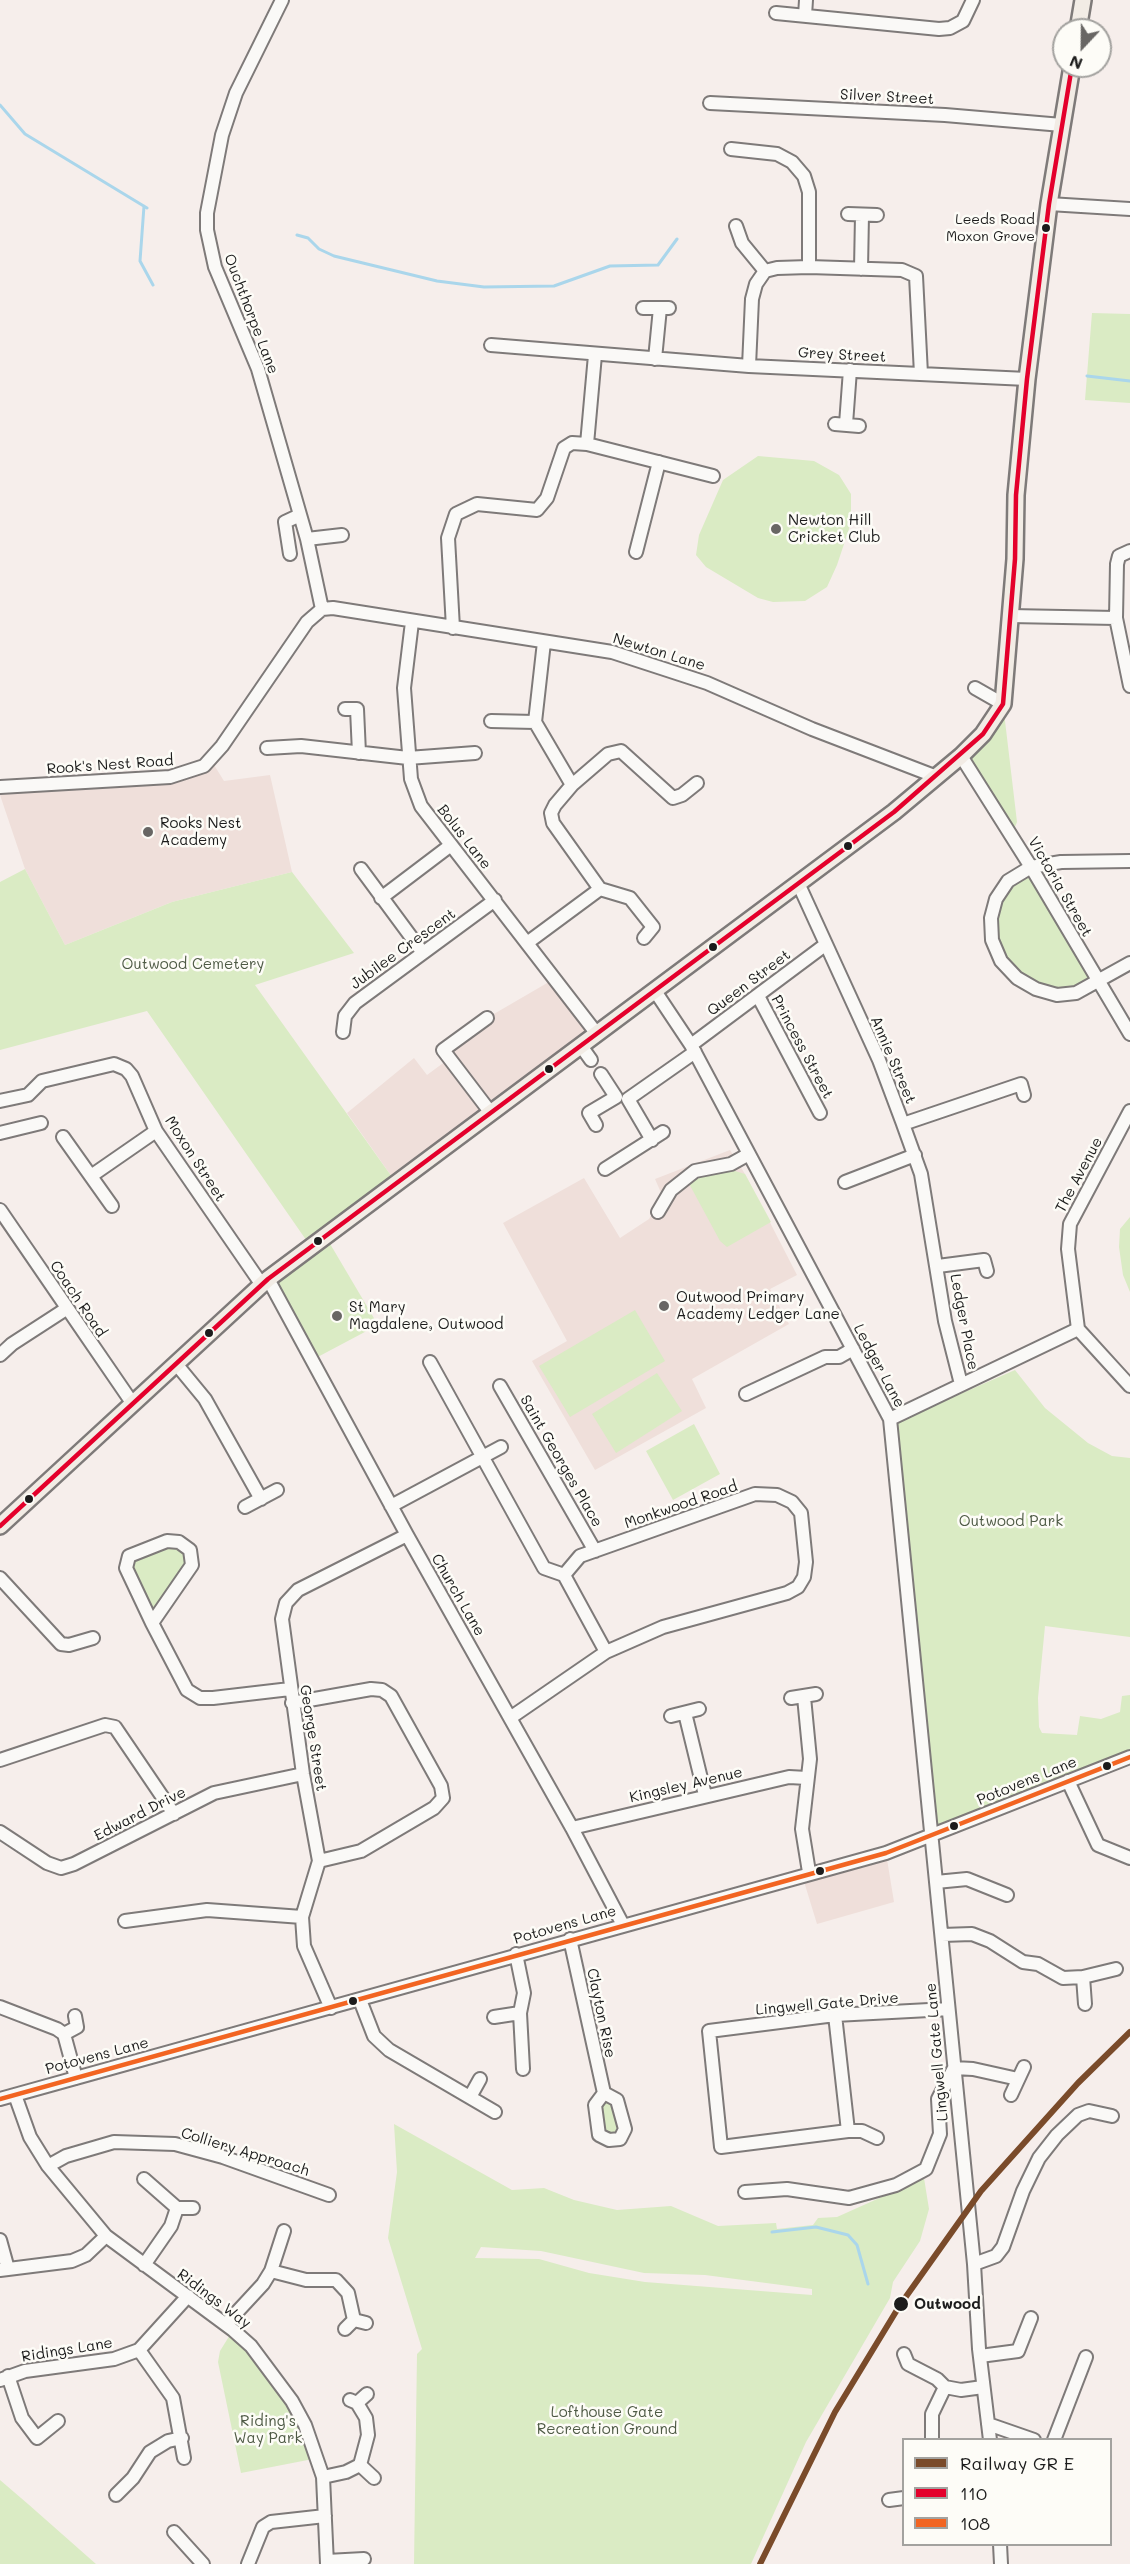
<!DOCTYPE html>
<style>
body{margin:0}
#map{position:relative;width:1130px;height:2564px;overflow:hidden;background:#f6eeeb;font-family:Mali,sans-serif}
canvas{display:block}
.legend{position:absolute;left:902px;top:2438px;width:210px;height:108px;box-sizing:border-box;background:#fdfcf7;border:2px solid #a3a29f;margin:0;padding:8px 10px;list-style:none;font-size:18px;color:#1c1c1c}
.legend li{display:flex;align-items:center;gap:12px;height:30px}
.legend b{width:30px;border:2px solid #a3a29f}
.north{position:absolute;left:1052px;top:18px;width:60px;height:60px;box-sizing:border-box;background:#fdfcf7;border:2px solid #a3a29f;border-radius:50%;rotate:202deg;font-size:16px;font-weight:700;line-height:24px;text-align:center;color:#1c1c1c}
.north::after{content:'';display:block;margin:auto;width:21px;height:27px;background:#686664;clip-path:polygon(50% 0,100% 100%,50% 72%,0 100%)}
</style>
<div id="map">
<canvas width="1130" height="2564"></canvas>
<ul class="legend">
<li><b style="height:8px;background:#7a4b2a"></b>Railway GR E</li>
<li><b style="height:8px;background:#e4002b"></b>110</li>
<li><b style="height:8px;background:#f26522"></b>108</li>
</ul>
<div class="north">N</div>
</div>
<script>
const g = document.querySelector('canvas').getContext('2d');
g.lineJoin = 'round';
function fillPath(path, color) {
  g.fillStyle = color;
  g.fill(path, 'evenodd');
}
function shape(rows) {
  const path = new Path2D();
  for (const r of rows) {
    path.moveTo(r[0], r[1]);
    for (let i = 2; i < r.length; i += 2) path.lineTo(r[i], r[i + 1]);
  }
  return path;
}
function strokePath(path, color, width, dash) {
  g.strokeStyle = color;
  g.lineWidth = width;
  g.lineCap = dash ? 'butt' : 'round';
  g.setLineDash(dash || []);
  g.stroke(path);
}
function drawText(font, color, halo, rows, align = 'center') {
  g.font = font + ' Mali,sans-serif';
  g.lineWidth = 5;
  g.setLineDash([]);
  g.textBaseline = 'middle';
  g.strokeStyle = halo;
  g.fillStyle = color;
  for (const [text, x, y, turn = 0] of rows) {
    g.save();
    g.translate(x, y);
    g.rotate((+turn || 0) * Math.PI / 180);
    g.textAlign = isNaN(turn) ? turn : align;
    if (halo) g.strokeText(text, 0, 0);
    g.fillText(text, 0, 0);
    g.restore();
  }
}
fillPath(shape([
 [211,760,224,781,270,775,292,872,172,902,65,945,25,869,0,795,0,787,170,777],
 [554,979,597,1034,397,1184,347,1113,414,1058,427,1075,450,1058,443,1050,487,1018],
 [730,1150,745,1174,797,1275,770,1289,789,1324,692,1379,706,1408,595,1470,532,1361,567,1341,503,1223,584,1178,620,1238,649,1219,662,1195,655,1179],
 [886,1853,894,1902,817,1924,802,1875]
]), '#efdfda');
fillPath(shape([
 [1092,313,1130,314,1130,403,1085,400],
 [758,456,814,461,839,475,851,494,851,523,837,565,827,587,805,601,773,602,758,598,706,567,696,555,699,535,723,480],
 [1003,704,1017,822,1012,834,961,756],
 [1031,867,1097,982,1057,995,1017,978,992,940,996,899],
 [25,869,65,945,172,902,292,872,354,953,255,985,397,1184,326,1237,378,1325,312,1360,268,1279,311,1247,147,1011,0,1050,0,882],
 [731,1164,735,1171,745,1174,771,1222,727,1247,720,1241,686,1178],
 [1130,1217,1130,1292,1123,1275,1119,1247,1120,1229],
 [635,1310,665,1361,570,1417,539,1366],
 [1015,1370,1045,1408,1088,1443,1112,1456,1130,1458,1130,1637,1045,1626,1038,1698,1039,1727,1042,1733,1077,1735,1080,1716,1101,1719,1120,1712,1122,1696,1130,1695,1130,1757,931,1836,890,1432,898,1421],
 [657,1373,682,1411,616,1453,592,1414],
 [694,1424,720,1474,673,1500,646,1451],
 [179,1542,192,1565,152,1623,126,1568,129,1556],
 [604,2093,617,2100,620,2139,599,2135,595,2105],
 [394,2124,512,2190,544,2188,574,2200,617,2210,671,2206,718,2226,776,2223,777,2229,813,2225,818,2218,837,2217,924,2178,929,2209,920,2241,893,2282,890,2298,806,2442,751,2564,414,2564,417,2354,422,2349,388,2238,397,2172],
 [481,2247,541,2251,644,2273,705,2275,812,2289,812,2295,645,2282,589,2273,539,2259,475,2258],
 [233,2330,276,2376,318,2458,241,2473,218,2362,220,2351],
 [0,2480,28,2504,96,2564,0,2564]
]), '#daebc4');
strokePath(shape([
 [0,105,25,134,147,208],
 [144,206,140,261,153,285],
 [297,235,308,238,319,249,334,256,437,281,484,287,554,286,610,266,658,265,677,239],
 [1087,376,1130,381],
 [772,2232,816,2227,848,2235,857,2245,868,2284]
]), '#aad6eb', 3);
const minor = shape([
 [282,0,236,93,222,135,207,213,207,230,215,267,258,369,307,539,322,609],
 [776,13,939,29,950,28,963,21,973,0],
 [805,16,806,0],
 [710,103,945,115,1062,125],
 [731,149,777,154,792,162,804,176,809,192,809,267],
 [1049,204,1130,209],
 [848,214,877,215],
 [736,226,742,243,765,271],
 [861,269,862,215],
 [643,308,669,308],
 [491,345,749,366,1027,379],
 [655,359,660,308],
 [749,366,752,299,756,284,765,271,777,268,809,267,902,270,916,276,921,374],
 [835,424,859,426],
 [846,424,850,370],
 [587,444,595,355],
 [307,539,342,535],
 [1130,551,1119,556,1117,564,1116,618,1130,686],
 [636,552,659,462],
 [290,554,285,522,300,515],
 [1010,616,1116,618],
 [412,622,404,688,411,779,421,806,597,1034],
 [453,628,448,538,456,514,477,504,537,510,547,498,564,448,572,443,587,444,713,476],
 [975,688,1003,704],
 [345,709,357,709,359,753],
 [491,721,535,722,572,785,555,805,551,813,553,823,600,889,630,898,653,927,644,938],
 [535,722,544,642],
 [267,748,301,746,408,758,475,753],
 [961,756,1031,867,1130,1034],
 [572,785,608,754,621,751,673,798,682,795,697,783],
 [0,787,170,777,204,766,222,746,307,622,322,609,333,608,612,652,707,683,812,729,937,777],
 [1130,861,1061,862,1031,867,1008,881,996,899,991,918,992,940,1001,961,1017,978,1036,989,1057,995,1076,993,1130,963],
 [361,869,423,953],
 [798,883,879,1060,903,1124,1021,1084,1024,1095],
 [381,898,451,845],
 [527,943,600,889],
 [655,991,691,1045,890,1419,974,2264,979,2349,990,2440],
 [758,996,820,1113],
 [487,1018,443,1050,491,1113],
 [343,1032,345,1016,355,1003,495,900],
 [691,1045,825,945],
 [581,1046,591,1060],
 [0,1101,28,1095,42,1081,114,1064,126,1069,132,1076,156,1131,262,1285],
 [1130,1111,1070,1224,1068,1249,1078,1329,1130,1386],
 [903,1124,921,1174,945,1321,961,1384],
 [596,1125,589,1113,616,1097,601,1074],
 [0,1133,41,1123],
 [63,1137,112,1206],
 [652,1140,628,1099,695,1052],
 [605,1169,663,1132],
 [91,1176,156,1131],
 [845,1182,915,1155],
 [0,1210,133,1404],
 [658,1212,671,1190,695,1171,731,1164,749,1154],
 [938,1266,984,1260,987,1271],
 [268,1279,407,1535,572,1828,623,1925],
 [0,1355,12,1344,66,1309],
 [430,1362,544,1568,564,1575],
 [177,1365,205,1399,261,1499],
 [500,1386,595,1551],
 [746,1394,825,1357,839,1357,853,1349],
 [890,1419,1078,1329],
 [391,1506,501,1447],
 [245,1507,277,1490],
 [564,1575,606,1652],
 [0,1578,61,1644,69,1645,93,1638],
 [152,1623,192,1565,190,1550,179,1542,167,1541,129,1556,126,1568,152,1623,187,1690,200,1698,213,1698,290,1689],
 [804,1697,810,1759,802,1829,809,1872],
 [791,1698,816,1694],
 [292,1703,371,1689,382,1690,391,1696,441,1786,443,1798,434,1808,361,1851,319,1861],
 [685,1713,705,1795],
 [671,1716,699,1709],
 [510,1718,606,1652,663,1627,787,1593,798,1587,804,1577,806,1562,801,1513,792,1502,777,1495,755,1494,580,1556,564,1575],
 [0,1760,105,1725,115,1727,174,1814],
 [1068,1781,1098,1845,1130,1858],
 [572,1828,789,1777,807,1778],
 [0,1832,47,1863,61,1868,74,1864,214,1793,303,1774],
 [936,1882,967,1879,1007,1895],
 [125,1921,207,1910,302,1917],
 [942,1935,972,1934,990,1941,1023,1962,1038,1964,1063,1978,1083,1977,1116,1969],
 [570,1939,604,2093,617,2100,625,2129,620,2139,609,2140,599,2135,595,2105,604,2093],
 [516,1954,524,1993,520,2013],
 [1083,1977,1085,2004],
 [360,2000,374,2036,389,2050,495,2112],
 [0,2007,57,2029,64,2034,76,2078],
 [331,2008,304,1946,302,1917,319,1861,303,1774,282,1619,286,1603,298,1590,407,1535],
 [835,2015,848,2131,721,2147,709,2031,835,2015,948,2009],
 [494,2017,520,2013,523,2069],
 [64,2034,77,2027,75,2016],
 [15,2095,30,2137,48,2166,106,2236,233,2330,251,2346,292,2401,305,2425,323,2477,327,2564],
 [1011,2095,1024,2067],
 [470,2097,480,2079],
 [0,2099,886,1853,1130,1757],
 [848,2131,862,2131,877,2138],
 [48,2166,66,2156,114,2142,175,2144,223,2157,329,2195],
 [144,2179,177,2208,171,2226,144,2265],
 [745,2192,787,2189,849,2198,896,2185,926,2169,940,2134,938,2099,954,2068,973,2069,1018,2079],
 [177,2208,193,2208],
 [0,2240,8,2269],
 [974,2264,996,2256,1003,2247,1023,2191,1039,2158,1057,2135,1078,2115,1089,2111,1112,2116],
 [0,2270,72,2261,86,2255,106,2236],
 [271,2271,284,2231],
 [226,2324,263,2284,271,2271,306,2280,336,2280,348,2293,354,2320],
 [345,2329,354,2320,366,2323],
 [139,2350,173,2398,184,2458],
 [904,2354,908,2364,937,2379,945,2387,961,2390,983,2387],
 [980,2356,1018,2351,1031,2318],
 [8,2376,22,2418,37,2438,58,2421],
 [0,2380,25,2371,114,2359,139,2350,188,2296],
 [350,2400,357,2403,367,2394],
 [988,2424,1034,2440],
 [932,2440,932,2414,945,2387],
 [1054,2440,1086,2357],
 [360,2465,374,2478],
 [323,2477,346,2472,360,2465,368,2435,366,2418,357,2403],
 [116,2495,133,2478,150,2452,168,2441,182,2438],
 [889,2500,904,2498],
 [174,2532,203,2564],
 [1000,2544,1001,2564],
 [327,2561,364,2559],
 [248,2564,263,2527,271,2522,325,2516]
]);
const major = shape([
 [1078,30,1083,0],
 [0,1526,268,1279,894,812,961,756,983,734,1003,704,1015,559,1016,495,1027,379,1049,204,1072,66]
]);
strokePath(minor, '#7e7a79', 16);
strokePath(major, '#7e7a79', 20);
strokePath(minor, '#faf9f7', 12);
strokePath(major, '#f2ece5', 15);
strokePath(shape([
 [0,1526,268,1279,894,812,983,734,1003,704,1015,559,1016,495,1027,379,1049,204,1072,66]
]), '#e4002b', 4.5);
strokePath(shape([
 [0,2099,886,1853,1130,1757]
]), '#f26522', 4.5);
strokePath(shape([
 [760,2564,835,2412,900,2305,981,2191,1078,2083,1130,2032]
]), '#7a4b2a', 6);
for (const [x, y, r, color] of [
 [1046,228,5,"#1c1c1c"],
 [776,529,6,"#686664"],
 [148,832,6,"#686664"],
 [848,846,5,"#1c1c1c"],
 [713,947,5,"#1c1c1c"],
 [549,1069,5,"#1c1c1c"],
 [318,1241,5,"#1c1c1c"],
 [664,1306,6,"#686664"],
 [337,1316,6,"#686664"],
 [209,1333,5,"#1c1c1c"],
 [29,1499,5,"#1c1c1c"],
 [1107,1766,5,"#1c1c1c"],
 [954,1826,5,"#1c1c1c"],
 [820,1871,5,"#1c1c1c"],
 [353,2001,5,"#1c1c1c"],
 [901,2304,8,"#1c1c1c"]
]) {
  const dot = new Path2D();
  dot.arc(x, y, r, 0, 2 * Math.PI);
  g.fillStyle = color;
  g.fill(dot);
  strokePath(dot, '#fdfcf7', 2);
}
drawText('14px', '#1c1c1c', '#fdfcf7', [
 ["Leeds Road",1035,220],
 ["Moxon Grove",1035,237]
], 'right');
drawText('15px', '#1c1c1c', '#fdfcf7', [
 ["Silver Street",887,97,3],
 ["Ouchthorpe Lane",251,314,69],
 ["Grey Street",842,355,3],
 ["Newton Lane",659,652,17],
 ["Rook's Nest Road",110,765,-4],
 ["Bolus Lane",464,837,52],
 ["Victoria Street",1060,887,60],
 ["Jubilee Crescent",403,949,-36],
 ["Queen Street",749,983,-37],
 ["Princess Street",802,1047,62],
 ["Annie Street",893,1060,67],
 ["Moxon Street",195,1159,57],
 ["The Avenue",1079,1175,-62],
 ["Coach Road",78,1299,56],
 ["Ledger Place",964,1322,79],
 ["Ledger Lane",879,1366,62],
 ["Saint Georges Place",561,1461,60],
 ["Monkwood Road",681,1505,-19],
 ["Church Lane",458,1595,60],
 ["George Street",313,1738,81],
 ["Potovens Lane",1027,1781,-22],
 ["Kingsley Avenue",686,1785,-13],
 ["Edward Drive",140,1814,-27],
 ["Potovens Lane",565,1925,-16],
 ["Lingwell Gate Drive",827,2004,-5],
 ["Clayton Rise",601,2013,78],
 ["Lingwell Gate Lane",937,2052,-95],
 ["Potovens Lane",97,2056,-15],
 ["Colliery Approach",245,2152,17],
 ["Ridings Way",214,2299,37],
 ["Ridings Lane",67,2350,-9]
]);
drawText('15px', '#1c1c1c', '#fdfcf7', [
 ["Newton Hill",788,520],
 ["Cricket Club",788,537],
 ["Rooks Nest",160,823],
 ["Academy",160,840],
 ["Outwood Primary",676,1297],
 ["Academy Ledger Lane",676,1314],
 ["St Mary",349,1307],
 ["Magdalene, Outwood",349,1324]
], 'left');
drawText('15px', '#4e5a45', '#fdfcf7', [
 ["Outwood Cemetery",193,964],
 ["Outwood Park",1011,1521],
 ["Lofthouse Gate",607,2412],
 ["Recreation Ground",607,2429],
 ["Riding's",268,2421],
 ["Way Park",268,2438]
]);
drawText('bold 15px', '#1c1c1c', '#fdfcf7', [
 ["Outwood",914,2304]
], 'left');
</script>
